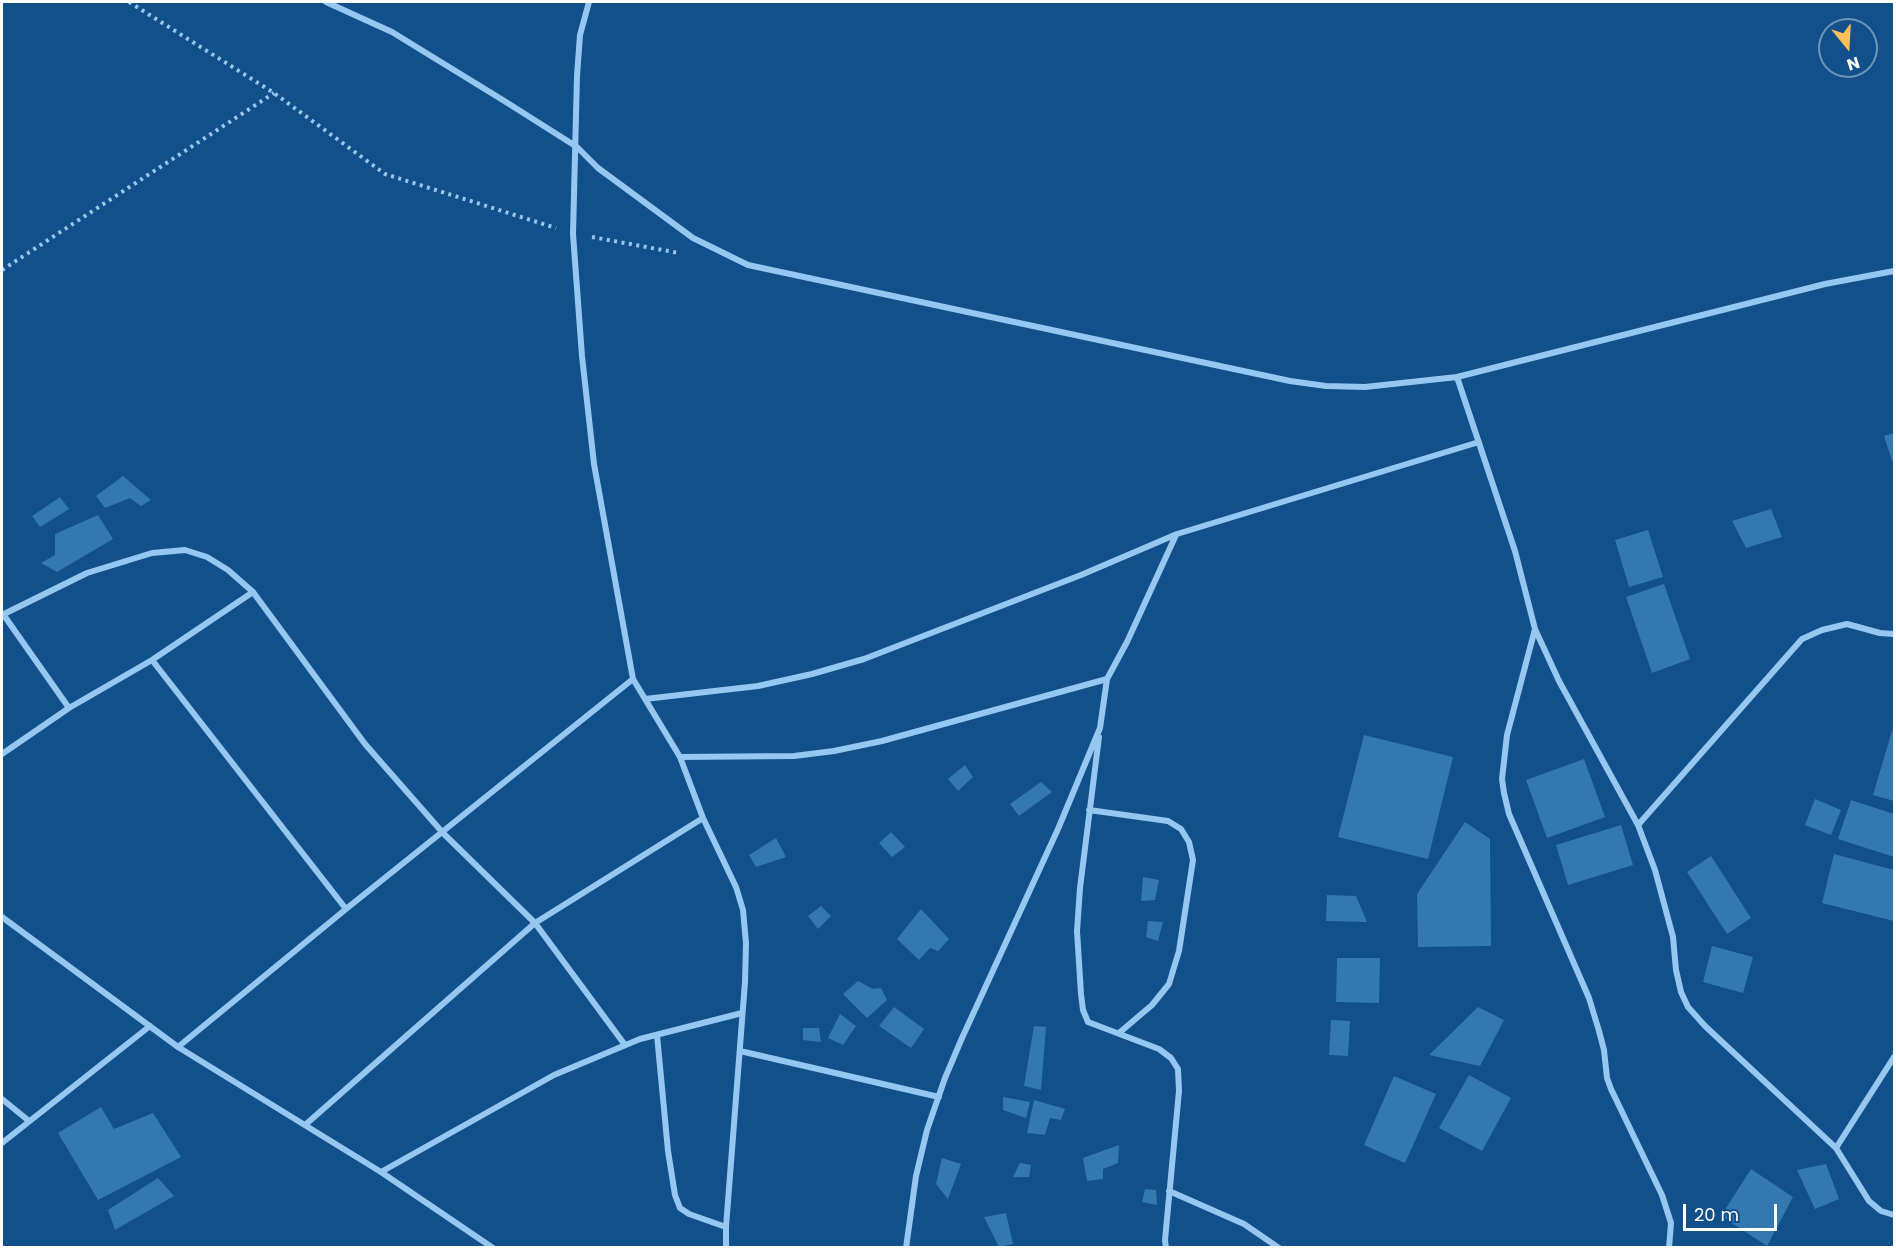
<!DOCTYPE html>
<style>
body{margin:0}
#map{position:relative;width:1896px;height:1249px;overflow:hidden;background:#11508a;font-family:Poppins,sans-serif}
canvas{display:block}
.frame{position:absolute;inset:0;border:3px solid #fff;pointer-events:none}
.north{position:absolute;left:1818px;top:18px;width:60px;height:60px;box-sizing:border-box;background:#11508a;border:2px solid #7096b9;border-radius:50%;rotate:162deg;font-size:16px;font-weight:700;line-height:24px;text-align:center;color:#fff}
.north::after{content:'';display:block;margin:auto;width:21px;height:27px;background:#ffc057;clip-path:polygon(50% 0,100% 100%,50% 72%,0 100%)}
.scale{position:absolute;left:1683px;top:1204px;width:94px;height:27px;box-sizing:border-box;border:3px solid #fff;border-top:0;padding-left:8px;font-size:18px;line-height:21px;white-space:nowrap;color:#fff;-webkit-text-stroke:4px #11508a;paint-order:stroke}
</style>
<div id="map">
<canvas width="1896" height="1249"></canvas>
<div class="frame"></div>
<div class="north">N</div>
<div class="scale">20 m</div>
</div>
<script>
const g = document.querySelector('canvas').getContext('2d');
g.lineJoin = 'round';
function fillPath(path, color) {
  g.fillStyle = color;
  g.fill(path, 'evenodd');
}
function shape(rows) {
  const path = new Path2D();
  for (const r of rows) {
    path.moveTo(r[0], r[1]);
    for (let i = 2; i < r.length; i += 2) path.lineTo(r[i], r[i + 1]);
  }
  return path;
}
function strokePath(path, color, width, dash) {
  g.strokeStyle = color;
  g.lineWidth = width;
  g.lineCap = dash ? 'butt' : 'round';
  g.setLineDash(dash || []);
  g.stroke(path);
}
fillPath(shape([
 [1894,433,1894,467,1884,436],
 [123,476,151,500,141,506,130,498,105,508,96,496],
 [60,497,69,509,40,527,32,516],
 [1771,509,1782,537,1746,548,1732,521],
 [98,515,113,539,57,572,41,563,55,555,55,534],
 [1648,530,1663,577,1629,587,1615,540],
 [1664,584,1690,659,1652,673,1626,597],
 [1894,724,1894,801,1873,795],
 [1364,735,1453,757,1428,859,1338,837],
 [1584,759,1605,817,1547,838,1526,780],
 [965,765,973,777,958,791,948,779],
 [1041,782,1052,792,1019,816,1010,804],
 [1815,799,1841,810,1831,835,1805,825],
 [1851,800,1894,814,1894,857,1838,839],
 [1465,822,1490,839,1491,946,1418,947,1417,894],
 [1621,825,1633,865,1568,885,1556,845],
 [891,832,905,847,892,857,879,843],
 [776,838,786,857,756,867,749,855],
 [1834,854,1894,870,1894,921,1822,903],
 [1711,856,1751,918,1727,934,1687,872],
 [1143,877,1159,880,1155,900,1141,901],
 [1327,895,1356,896,1367,922,1326,921],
 [821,906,831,916,818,929,808,916],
 [921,909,949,939,938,951,930,948,919,960,897,939],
 [1148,921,1163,922,1158,941,1146,937],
 [1712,946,1753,957,1743,993,1703,982],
 [1337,958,1380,958,1379,1003,1336,1002],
 [858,981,873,989,881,988,887,1000,867,1018,843,994],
 [894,1007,924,1029,911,1048,879,1026],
 [1478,1007,1504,1020,1480,1066,1429,1055],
 [840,1014,856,1026,843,1045,828,1038],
 [1331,1020,1350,1021,1348,1056,1329,1055],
 [1034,1026,1046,1027,1041,1090,1024,1086],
 [803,1028,819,1028,821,1042,803,1040],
 [1469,1075,1511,1098,1482,1151,1439,1128],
 [1394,1076,1436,1094,1405,1163,1364,1145],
 [1003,1097,1030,1102,1026,1118,1003,1110],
 [1034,1100,1065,1109,1061,1120,1050,1118,1045,1135,1027,1133],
 [101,1107,114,1129,153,1113,181,1157,98,1200,58,1133],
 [1119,1145,1118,1163,1103,1169,1103,1179,1087,1181,1083,1158],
 [942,1158,961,1164,948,1199,936,1184],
 [1020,1163,1031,1165,1029,1177,1013,1177],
 [1826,1164,1839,1199,1815,1209,1797,1170],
 [1751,1169,1793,1197,1767,1246,1721,1216],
 [158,1178,174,1196,115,1230,108,1210],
 [1145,1189,1156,1190,1157,1205,1142,1202],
 [1006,1213,1013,1244,999,1247,984,1217]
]), '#3478b2');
strokePath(shape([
 [129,2,274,93,385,174,556,228],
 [592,237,679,253],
 [2,270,274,93]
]), '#96c7f1', 4, [3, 4.5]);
strokePath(shape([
 [326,2,392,32,506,102,577,147,598,168,693,238,748,265,1290,381,1326,386,1365,387,1457,377,1825,284,1894,271],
 [589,2,580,35,577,76,573,234,582,356,594,464,633,679,680,757,794,756,834,751,882,741,1107,679],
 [1457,377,1515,551,1535,629,1559,681,1638,825,1655,870,1673,937,1676,970,1681,992,1688,1007,1705,1026,1836,1148,1869,1201,1881,1211,1894,1215],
 [3,614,69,708],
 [2,615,87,573,152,553,185,550,207,557,228,570,253,592],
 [1535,629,1507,735,1502,779,1504,793,1509,814,1589,998,1599,1031,1604,1050,1607,1078,1611,1089,1662,1195,1671,1223,1669,1248],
 [152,660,346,909],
 [645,699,758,686,812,674,864,659,1081,575,1177,534,1479,442],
 [1099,737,1080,888,1077,931,1081,994,1083,1010,1088,1022,1159,1049,1171,1058,1178,1069,1179,1091,1165,1240,1166,1248],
 [2,754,69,708,152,660,253,592,365,744,443,833,535,923,625,1045],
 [680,757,703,818,736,887,743,910,746,943,745,982,726,1227,726,1248],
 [1089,810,1168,821,1181,829,1189,842,1193,860,1179,951,1169,984,1152,1005,1119,1033],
 [1638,825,1802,639,1822,630,1847,624,1880,633,1894,634],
 [2,917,178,1047,381,1172,493,1248],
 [657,1035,668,1151,675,1195,680,1208,689,1214,726,1227],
 [178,1047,346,909,633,679],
 [740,1051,939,1097],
 [2,1099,29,1121],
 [305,1125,535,923,703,818],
 [2,1143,150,1026],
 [1836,1148,1894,1057],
 [381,1172,554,1075,640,1039,742,1013],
 [1169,1191,1244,1224,1279,1248],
 [906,1248,916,1176,927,1130,945,1078,962,1038,1058,829,1100,728,1107,679,1127,642,1176,535]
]), '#96c7f1', 6);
</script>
